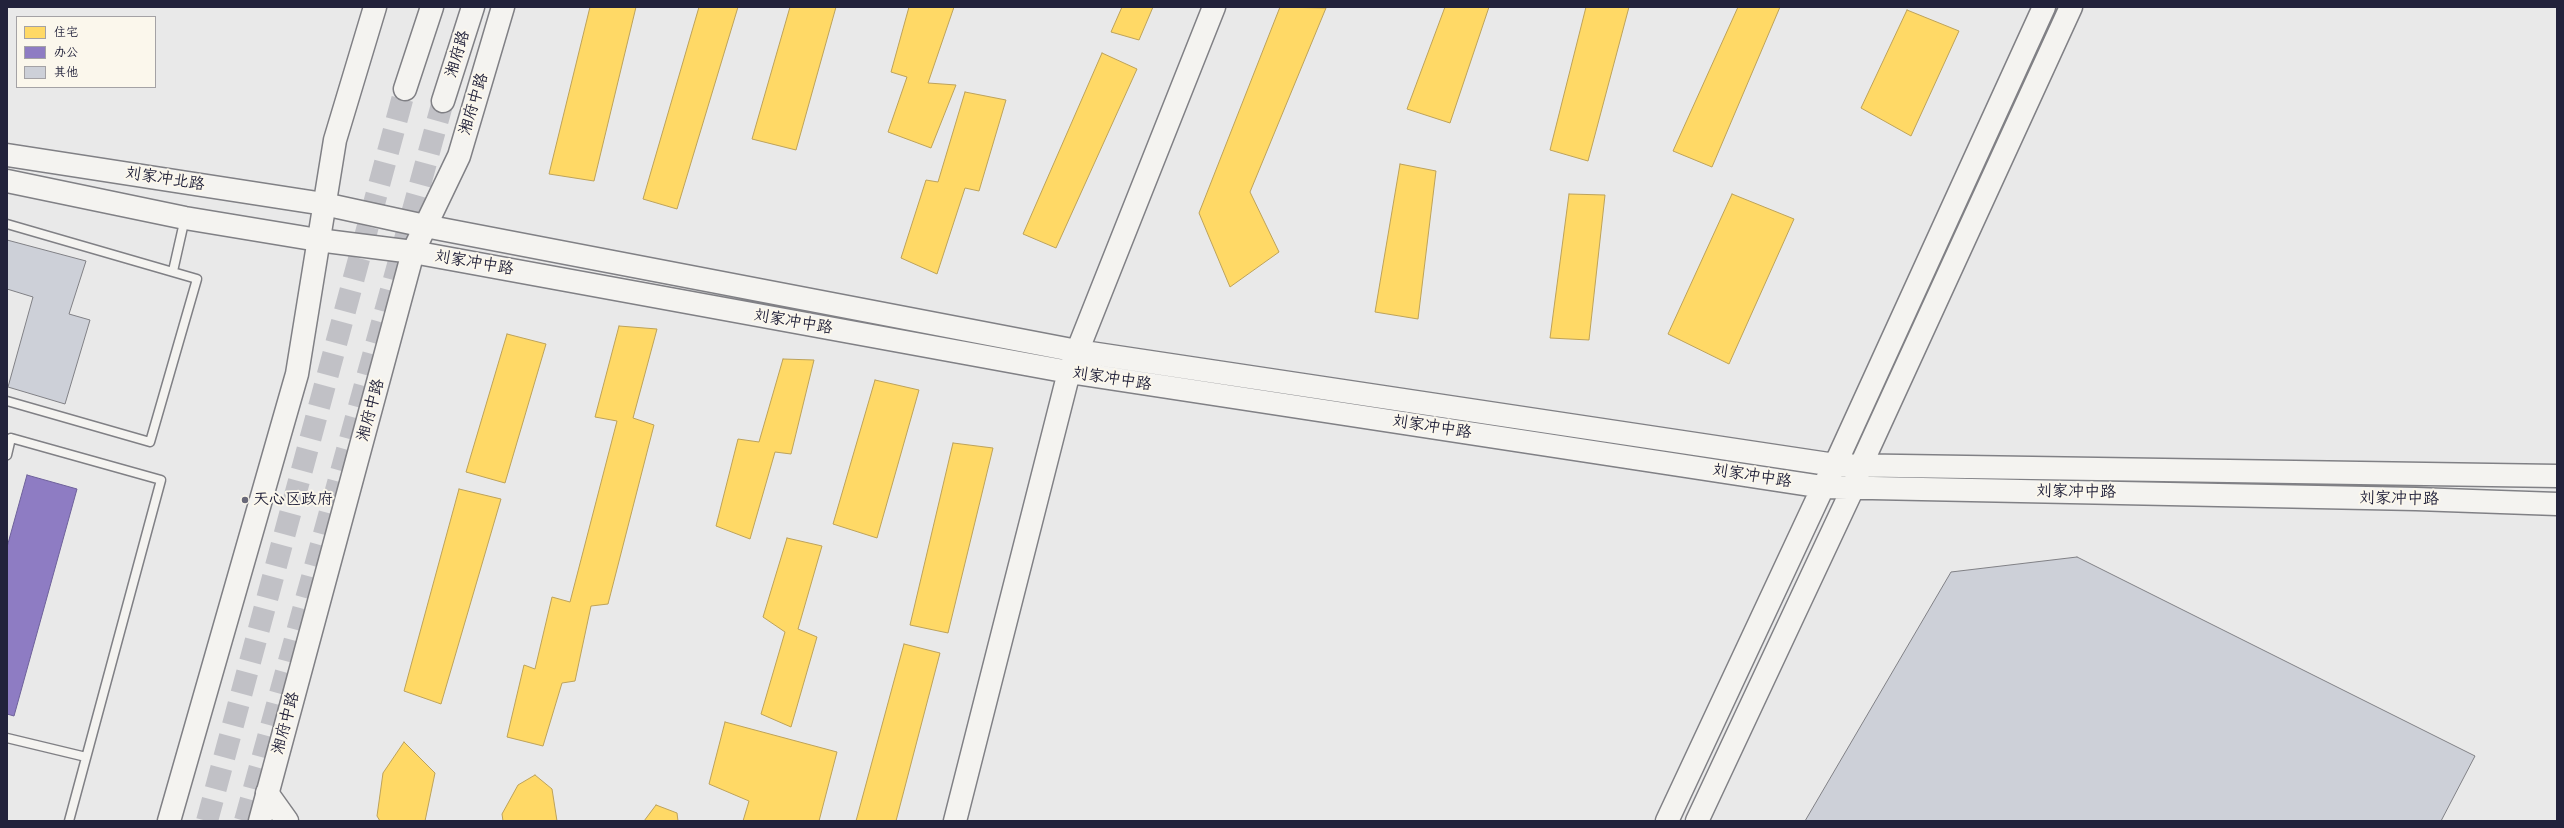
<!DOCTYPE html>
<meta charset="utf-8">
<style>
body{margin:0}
#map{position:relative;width:2564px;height:828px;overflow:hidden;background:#e9e9e9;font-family:Caveat,"LXGW WenKai TC",sans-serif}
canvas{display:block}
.frame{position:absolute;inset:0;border:8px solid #22223b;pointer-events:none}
.legend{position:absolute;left:16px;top:16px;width:140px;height:72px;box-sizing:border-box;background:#fbf7ec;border:1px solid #a4a2a5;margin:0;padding:5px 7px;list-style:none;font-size:12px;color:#22223b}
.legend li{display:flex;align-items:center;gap:8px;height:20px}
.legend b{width:20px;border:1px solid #a4a2a5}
</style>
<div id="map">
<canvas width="2564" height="828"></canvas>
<div class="frame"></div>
<ul class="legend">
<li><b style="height:11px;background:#ffd966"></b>住宅</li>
<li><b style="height:11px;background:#8e7cc3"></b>办公</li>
<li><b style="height:11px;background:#cdd0d8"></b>其他</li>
</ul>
</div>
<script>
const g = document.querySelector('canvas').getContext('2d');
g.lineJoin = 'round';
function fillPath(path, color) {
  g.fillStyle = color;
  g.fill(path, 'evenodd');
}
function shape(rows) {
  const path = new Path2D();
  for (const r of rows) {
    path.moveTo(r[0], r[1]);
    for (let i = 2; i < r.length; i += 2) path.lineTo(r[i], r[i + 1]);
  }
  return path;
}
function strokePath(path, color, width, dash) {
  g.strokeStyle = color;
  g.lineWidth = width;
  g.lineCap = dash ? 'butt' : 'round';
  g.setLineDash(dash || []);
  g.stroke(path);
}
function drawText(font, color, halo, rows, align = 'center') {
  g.font = font + ' Caveat,"LXGW WenKai TC",sans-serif';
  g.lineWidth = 4;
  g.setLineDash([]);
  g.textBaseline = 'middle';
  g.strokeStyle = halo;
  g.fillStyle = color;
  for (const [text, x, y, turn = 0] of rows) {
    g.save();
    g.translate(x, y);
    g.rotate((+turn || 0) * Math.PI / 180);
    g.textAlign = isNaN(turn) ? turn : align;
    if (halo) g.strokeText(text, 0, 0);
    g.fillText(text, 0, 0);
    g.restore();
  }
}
const homes = shape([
 [590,7,636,7,594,181,549,174,590,7],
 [699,7,738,7,677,209,643,199,699,7],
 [790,7,836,7,796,150,752,139,790,7],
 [909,7,954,7,928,83,956,85,931,148,888,132,907,77,891,72,909,7],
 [1122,7,1153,7,1139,40,1111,32,1122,7],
 [1280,7,1326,8,1250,192,1279,252,1230,287,1199,213,1280,7],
 [1445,7,1489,7,1450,123,1407,109,1445,7],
 [1586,7,1629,7,1588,161,1550,150,1586,7],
 [1738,7,1780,7,1712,167,1673,151,1738,7],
 [1907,10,1959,31,1911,136,1861,108,1907,10],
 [1102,53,1137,69,1056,248,1023,234,1102,53],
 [965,92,1006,100,979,191,965,188,937,274,901,258,926,180,938,182,965,92],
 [1400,164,1436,171,1418,319,1375,312,1400,164],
 [1569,194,1605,195,1589,340,1550,338,1569,194],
 [1732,194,1794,219,1729,364,1668,334,1732,194],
 [619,326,657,329,633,418,654,425,608,604,591,606,575,681,562,683,543,746,507,737,524,665,535,669,552,597,570,602,617,421,595,417,619,326],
 [507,334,546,344,505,483,466,472,507,334],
 [783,359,814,360,791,454,775,452,750,539,716,526,738,439,759,442,783,359],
 [875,380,919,390,877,538,833,524,875,380],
 [953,443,993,448,948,633,910,625,953,443],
 [459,489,501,499,441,704,404,691,459,489],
 [787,538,822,546,798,629,817,637,791,727,761,714,785,632,763,617,787,538],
 [904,644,940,653,896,821,856,821,904,644],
 [725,722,837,752,819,821,743,821,749,801,709,784,725,722],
 [404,742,435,773,425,821,380,821,377,816,383,773,404,742],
 [535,775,552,789,557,821,503,821,502,814,518,785,535,775],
 [656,805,677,813,678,821,644,821,656,805]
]);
fillPath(homes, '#ffd966');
strokePath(homes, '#bda259', 1);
const offices = shape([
 [27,475,77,489,14,716,7,714,7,547,27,475]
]);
fillPath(offices, '#8e7cc3');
strokePath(offices, '#6e619a', 1);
const building = shape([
 [7,240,86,261,69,314,90,320,65,404,8,387,33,297,7,289,7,240],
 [2077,557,2475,756,2441,821,1805,821,1951,572,2077,557]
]);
fillPath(building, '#cdd0d8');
strokePath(building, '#808085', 1);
strokePath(shape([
 [207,821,405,89],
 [245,821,443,101]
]), '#c1c1c6', 22, [22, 11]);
const lane = shape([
 [7,224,197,279,150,442,7,401],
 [173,271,185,218],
 [7,455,11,438,161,480,69,821],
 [7,738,86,757]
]);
const secondary = shape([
 [7,155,324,204,425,226,1077,351,1835,465,2557,476],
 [7,181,185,218,318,240,413,252,1069,372,1823,487,2416,499,2557,504],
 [267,793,287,821],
 [955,821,1069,372,1214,7],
 [1667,821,1823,487,1835,465,2044,7],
 [1697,821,1853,488,1861,465,2071,7]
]);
const primary = shape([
 [169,821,297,374,335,140,375,7],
 [260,821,413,252,459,156,503,7]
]);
const highway = shape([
 [405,89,432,7],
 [443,101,473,7]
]);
strokePath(lane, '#808085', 11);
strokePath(secondary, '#808085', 25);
strokePath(primary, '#808085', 25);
strokePath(highway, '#808085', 25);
strokePath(lane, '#f4f3f0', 8);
strokePath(secondary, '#f4f3f0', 22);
strokePath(primary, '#f4f3f0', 22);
strokePath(highway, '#f4f3f0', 22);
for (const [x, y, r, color] of [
 [245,500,4,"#686878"]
]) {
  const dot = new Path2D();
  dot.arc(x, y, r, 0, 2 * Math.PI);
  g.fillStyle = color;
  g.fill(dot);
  strokePath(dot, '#fbf7ec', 1.5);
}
drawText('16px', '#22223b', '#fbf7ec', [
 ["湘府路",458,54,-73],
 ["湘府中路",474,104,-73],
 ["刘家冲北路",165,179,9],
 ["刘家冲中路",474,263,10],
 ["刘家冲中路",793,322,10],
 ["刘家冲中路",1112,379,9],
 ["湘府中路",371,410,-75],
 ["刘家冲中路",1432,427,9],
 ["刘家冲中路",1752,476,9],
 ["刘家冲中路",2076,492,1],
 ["刘家冲中路",2399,499,1],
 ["湘府中路",286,723,-75]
]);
drawText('16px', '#22223b', '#fbf7ec', [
 ["天心区政府",253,500]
], 'left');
</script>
